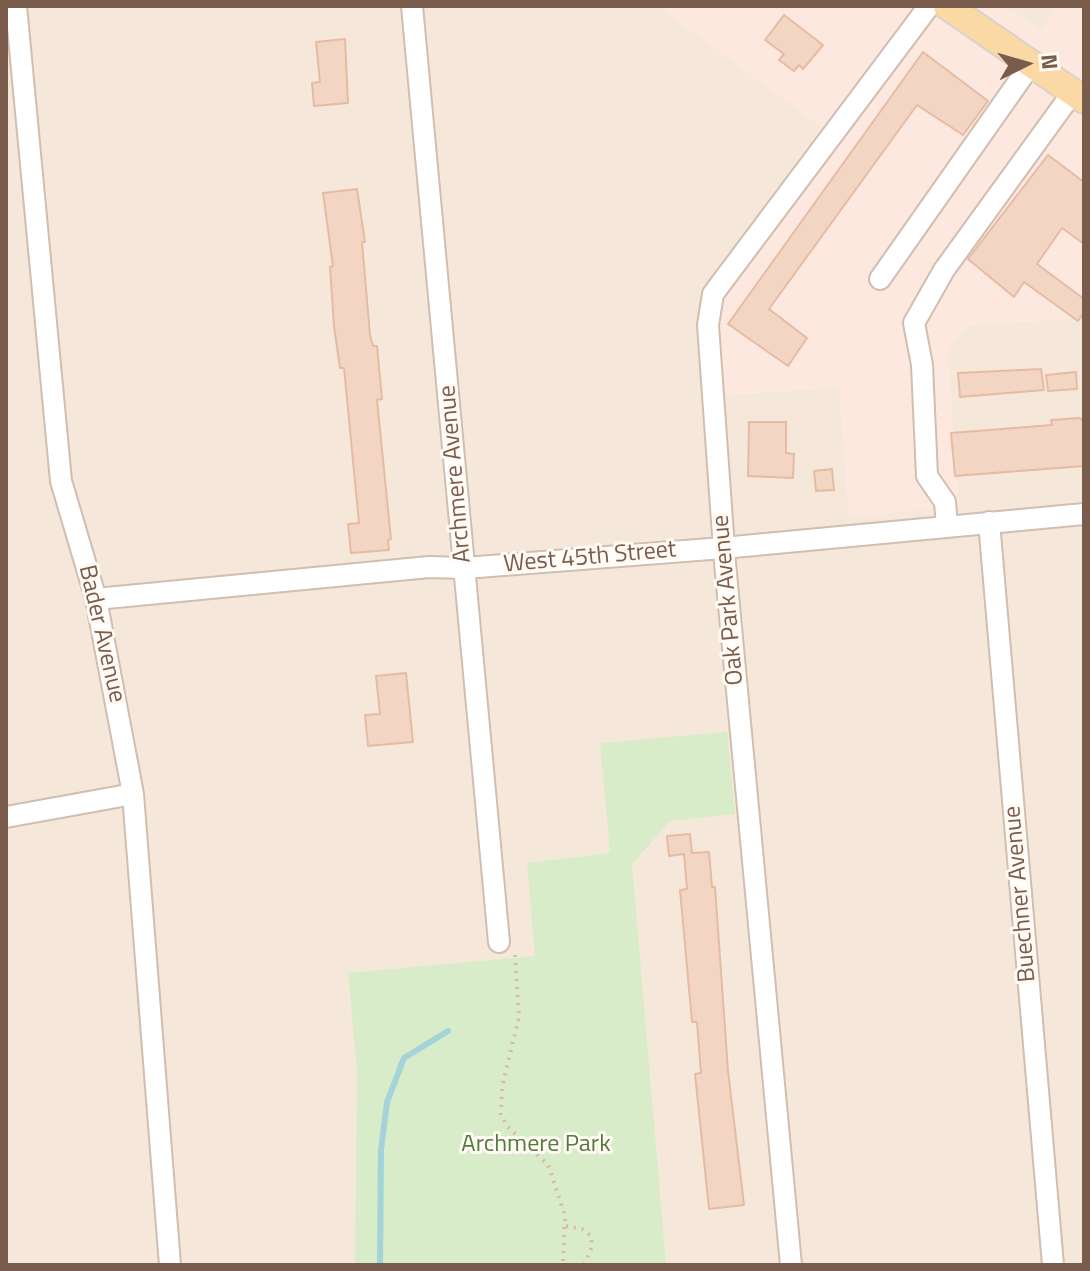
<!DOCTYPE html>
<style>
body{margin:0}
#map{position:relative;width:1090px;height:1271px;overflow:hidden;background:#fdf6ec;font-family:"Titillium Web",sans-serif}
canvas{display:block}
.frame{position:absolute;inset:0;border:8px solid #7a5c4d;pointer-events:none}
.north{position:absolute;left:986px;top:24px;width:80px;height:80px;-webkit-text-stroke:6px #fffaf3;paint-order:stroke;rotate:85deg;font-size:22px;font-weight:700;line-height:32px;text-align:center;color:#7a5c4d}
.north::after{content:'';display:block;margin:auto;width:28px;height:36px;background:#7a5c4d;clip-path:polygon(50% 0,100% 100%,50% 72%,0 100%)}
</style>
<div id="map">
<canvas width="1090" height="1271"></canvas>
<div class="frame"></div>
<div class="north">N</div>
</div>
<script>
const g = document.querySelector('canvas').getContext('2d');
g.lineJoin = 'round';
function fillPath(path, color) {
  g.fillStyle = color;
  g.fill(path, 'evenodd');
}
function shape(rows) {
  const path = new Path2D();
  for (const r of rows) {
    path.moveTo(r[0], r[1]);
    for (let i = 2; i < r.length; i += 2) path.lineTo(r[i], r[i + 1]);
  }
  return path;
}
function strokePath(path, color, width, dash) {
  g.strokeStyle = color;
  g.lineWidth = width;
  g.lineCap = dash ? 'butt' : 'round';
  g.setLineDash(dash || []);
  g.stroke(path);
}
function drawText(font, color, halo, rows, align = 'center') {
  g.font = font + ' "Titillium Web",sans-serif';
  g.lineWidth = 6;
  g.setLineDash([]);
  g.textBaseline = 'middle';
  g.strokeStyle = halo;
  g.fillStyle = color;
  for (const [text, x, y, turn = 0] of rows) {
    g.save();
    g.translate(x, y);
    g.rotate((+turn || 0) * Math.PI / 180);
    g.textAlign = isNaN(turn) ? turn : align;
    if (halo) g.strokeText(text, 0, 0);
    g.fillText(text, 0, 0);
    g.restore();
  }
}
fillPath(shape([
 [6,6,659,6,822,127,700,303,707,396,839,387,959,506,947,351,969,325,1084,317,1084,1265,6,1265],
 [1006,6,1059,6,1041,31]
]), '#f5e8da');
fillPath(shape([
 [659,6,1006,6,1041,31,1059,6,1084,6,1084,317,969,325,948,351,959,506,849,517,839,387,706,396,700,303,821,127]
]), '#fde8e0');
fillPath(shape([
 [727,732,735,814,670,821,632,864,666,1265,355,1265,357,1070,348,973,535,956,527,863,610,853,600,743]
]), '#d8ecc9');
strokePath(shape([
 [380,1265,381,1150,387,1102,404,1058,448,1031]
]), '#a5d3da', 6);
const building = shape([
 [784,15,823,45,803,69,799,65,794,71,779,60,784,54,765,40,784,15],
 [345,39,348,103,314,106,312,83,320,82,316,42,345,39],
 [923,52,988,101,963,135,917,105,769,309,807,338,788,366,728,324,923,52],
 [1048,155,1084,182,1084,244,1062,228,1037,264,1084,299,1084,312,1078,321,1024,282,1014,297,968,259,1048,155],
 [357,189,365,242,362,242,370,335,373,346,377,346,382,399,377,400,391,539,388,540,389,550,351,553,348,524,359,523,344,368,340,368,334,326,330,267,333,266,323,193,357,189],
 [1041,369,1044,390,960,397,958,373,1041,369],
 [1076,372,1077,389,1048,391,1046,375,1076,372],
 [1080,418,1084,422,1084,466,955,476,951,433,1052,425,1051,420,1080,418],
 [749,422,786,422,786,453,794,454,793,478,748,476,749,422],
 [832,469,834,490,816,491,814,471,832,469],
 [406,673,413,742,368,746,365,715,380,714,376,676,406,673],
 [690,834,692,853,709,852,712,887,715,887,728,1071,744,1205,709,1209,695,1074,701,1073,697,1022,692,1022,680,890,687,889,684,854,669,856,667,836,690,834]
]);
fillPath(building, '#f3d5c3');
strokePath(building, '#e6bba3', 2);
const minor = shape([
 [16,6,61,481,96,599,133,794,170,1265],
 [412,6,499,942],
 [880,279,1031,64],
 [989,522,1053,1265],
 [947,526,945,502,927,476,922,365,914,323,944,270,1073,92],
 [96,599,429,567,465,568,723,548,1084,514],
 [6,817,133,794],
 [791,1265,725,563,708,325,713,294,929,6]
]);
const major = shape([
 [947,6,1084,100]
]);
strokePath(minor, '#d1beb0', 24);
strokePath(major, '#dad1cd', 30);
strokePath(shape([
 [515,955,519,1017,502,1087,501,1114,507,1126,548,1165,552,1176,565,1216,563,1265],
 [566,1226,582,1229,591,1236,592,1247,584,1265]
]), '#d9b8a5', 4, [2, 6]);
strokePath(minor, '#fff', 20);
strokePath(major, '#fbd9a5', 26);
drawText('24px', '#7a5c4d', '#fffaf3', [
 ["Archmere Avenue",456,474,-95],
 ["West 45th Street",590,558,-5],
 ["Oak Park Avenue",729,600,-95],
 ["Bader Avenue",101,634,77],
 ["Buechner Avenue",1021,894,-95]
]);
drawText('24px', '#537a41', '#fffaf3', [
 ["Archmere Park",536,1145]
]);
</script>
